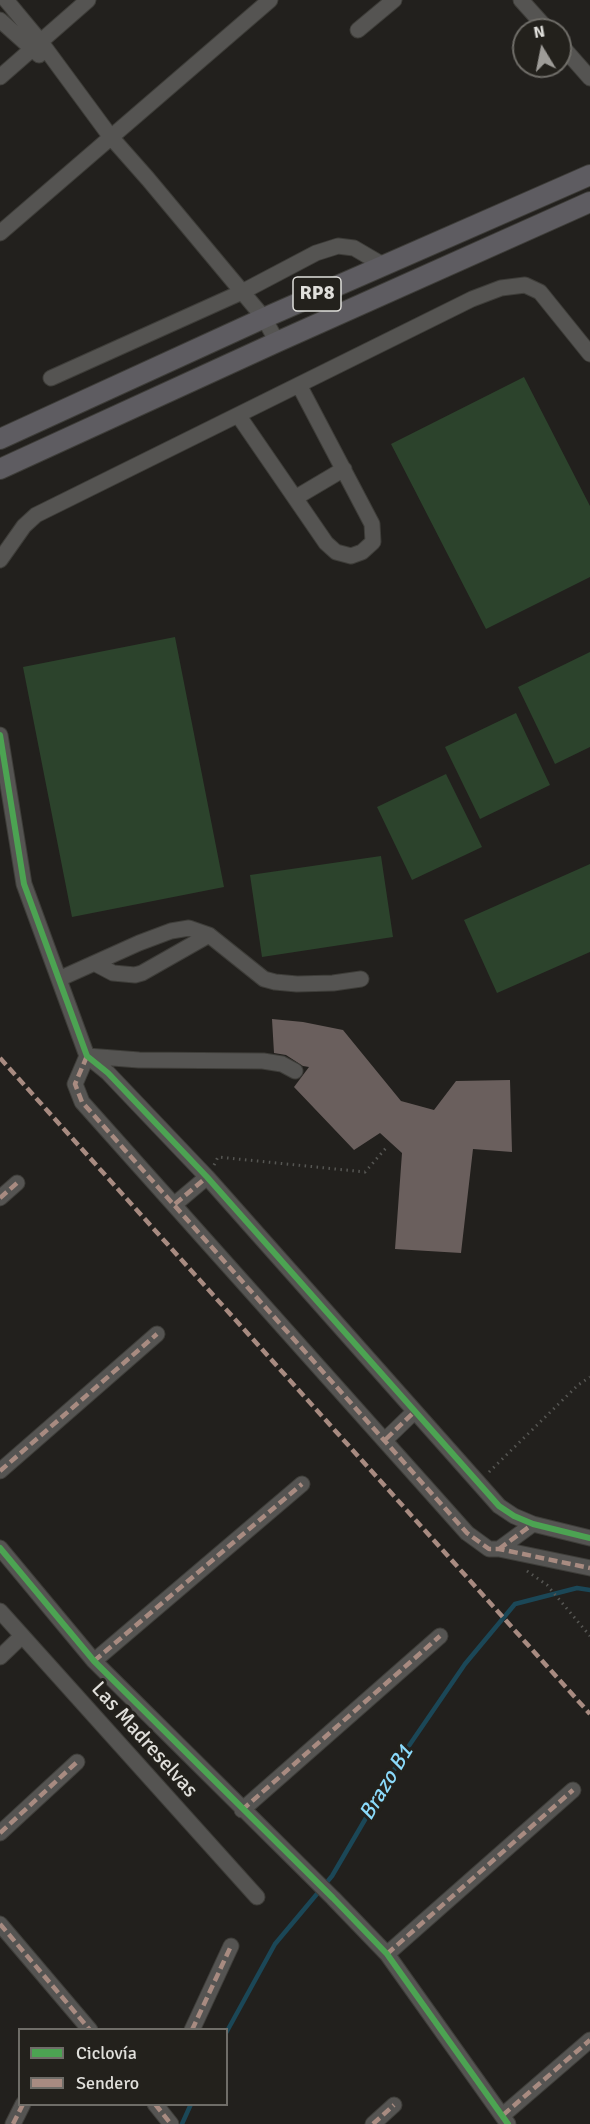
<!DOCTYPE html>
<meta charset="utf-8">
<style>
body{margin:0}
#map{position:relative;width:590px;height:2124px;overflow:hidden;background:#22201d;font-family:Signika,sans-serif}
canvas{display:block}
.legend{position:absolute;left:18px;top:2028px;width:210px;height:78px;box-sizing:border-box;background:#23211c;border:2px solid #6f6d68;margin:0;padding:8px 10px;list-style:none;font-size:18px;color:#e0dfdb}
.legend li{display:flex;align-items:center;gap:12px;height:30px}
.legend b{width:30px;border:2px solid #6f6d68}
.north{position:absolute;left:512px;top:18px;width:60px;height:60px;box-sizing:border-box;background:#23211c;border:2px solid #6f6d68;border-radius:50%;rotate:350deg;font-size:16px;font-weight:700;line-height:24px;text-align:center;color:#e0dfdb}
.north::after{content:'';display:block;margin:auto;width:21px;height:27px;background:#9e9c98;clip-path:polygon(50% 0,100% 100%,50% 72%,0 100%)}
</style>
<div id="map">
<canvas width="590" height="2124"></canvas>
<ul class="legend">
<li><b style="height:8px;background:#4ca352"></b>Ciclovía</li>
<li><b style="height:8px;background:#a88b81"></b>Sendero</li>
</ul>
<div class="north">N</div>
</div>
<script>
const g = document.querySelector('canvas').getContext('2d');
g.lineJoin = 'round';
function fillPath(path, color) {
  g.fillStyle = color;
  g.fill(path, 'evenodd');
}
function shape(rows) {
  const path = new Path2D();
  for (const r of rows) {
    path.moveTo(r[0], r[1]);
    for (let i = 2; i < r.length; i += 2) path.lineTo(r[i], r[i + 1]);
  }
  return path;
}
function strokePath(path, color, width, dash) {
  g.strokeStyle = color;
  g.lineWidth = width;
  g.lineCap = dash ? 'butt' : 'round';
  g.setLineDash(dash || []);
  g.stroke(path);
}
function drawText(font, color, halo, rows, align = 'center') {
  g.font = font + ' Signika,sans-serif';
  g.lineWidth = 6;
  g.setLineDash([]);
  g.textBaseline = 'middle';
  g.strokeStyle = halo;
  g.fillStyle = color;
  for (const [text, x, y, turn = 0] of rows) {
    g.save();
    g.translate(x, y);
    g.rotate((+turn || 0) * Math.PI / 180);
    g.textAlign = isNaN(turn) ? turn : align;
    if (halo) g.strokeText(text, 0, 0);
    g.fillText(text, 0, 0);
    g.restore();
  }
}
fillPath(shape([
 [524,377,590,506,590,577,486,629,391,444],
 [175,637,224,887,72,917,23,667],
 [590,652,590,747,555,764,518,687],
 [516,713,550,785,480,819,445,747],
 [446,774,482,847,412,880,377,807],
 [381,856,393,937,262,957,250,875],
 [590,864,590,952,497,993,464,920]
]), '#2c432c');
strokePath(shape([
 [226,2033,275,1944,332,1876,404,1753,465,1664,515,1604,577,1588,590,1590],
 [182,2124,191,2104]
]), '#1b4757', 4.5);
fillPath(shape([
 [272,1019,303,1022,343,1030,401,1101,434,1110,456,1081,510,1080,512,1152,473,1149,461,1253,395,1249,402,1153,380,1133,354,1150,294,1087,309,1067,303,1066,286,1055,274,1053]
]), '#6a5f5d');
const minor = shape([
 [6,0,40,41,110,136,148,179,264,318,277,342],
 [521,0,548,30],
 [0,20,39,55],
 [358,30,394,0],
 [560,44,590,78],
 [0,77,88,0],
 [0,233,270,0],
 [51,378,242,292,316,253,338,246,354,248,383,265],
 [238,415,326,543,336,552,351,556,362,552,373,542,372,524,299,385],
 [295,498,344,469],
 [0,560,24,526,36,515,472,299,501,288,525,285,540,292,590,354],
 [0,735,24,884,87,1056,108,1073,207,1177,499,1506,514,1516,533,1524,590,1538],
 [96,964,113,973,135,975,142,973,209,935],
 [59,979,139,943,171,931,189,928,209,935,264,979,275,982,297,984,333,983,361,979],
 [87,1056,75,1084,82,1102,467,1533,489,1549,499,1549,590,1568],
 [87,1056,139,1060,263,1061,282,1064,295,1071],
 [0,1198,17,1183],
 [175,1204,207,1177],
 [386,1439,414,1412],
 [0,1471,157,1334],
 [0,1548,94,1661,333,1898,387,1954,508,2124],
 [499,1549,533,1524],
 [0,1611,257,1897],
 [0,1657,22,1636],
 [94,1661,302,1484],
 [242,1810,440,1636],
 [0,1833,77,1762],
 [0,1924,90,2030],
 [387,1954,573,1790],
 [192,2030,231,1946],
 [155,2104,171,2124],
 [503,2115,590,2040],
 [13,2124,23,2104],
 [373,2124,394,2105]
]);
const major = shape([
 [0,439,264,318,590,175],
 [0,469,277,342,590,202]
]);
strokePath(minor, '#3e3d39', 17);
strokePath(major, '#3e3d39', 22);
strokePath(shape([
 [214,1165,218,1157,365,1172,386,1148],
 [489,1472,578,1385,590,1377],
 [527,1571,547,1585,590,1636]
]), '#565653', 3, [1.5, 4.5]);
strokePath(minor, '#555452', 15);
strokePath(major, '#5e5c61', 20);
strokePath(shape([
 [87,1056,75,1084,82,1102,467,1533,489,1549,499,1549,590,1568],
 [0,1058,590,1714],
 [0,1198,17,1183],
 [175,1204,207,1177],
 [386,1439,414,1412],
 [0,1471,157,1334],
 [499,1549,533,1524],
 [94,1661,302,1484],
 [242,1810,440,1636],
 [0,1833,77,1762],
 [0,1924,90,2030],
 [387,1954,573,1790],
 [192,2030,231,1946],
 [155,2104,171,2124],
 [503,2115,590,2040],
 [13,2124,23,2104],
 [373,2124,394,2105]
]), '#a88b81', 4.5, [9, 4.5]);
strokePath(shape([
 [0,735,24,884,87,1056,108,1073,207,1177,499,1506,514,1516,533,1524,590,1538],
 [0,1548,94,1661,333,1898,387,1954,508,2124]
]), '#4ca352', 6);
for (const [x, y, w] of [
 [317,294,48]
]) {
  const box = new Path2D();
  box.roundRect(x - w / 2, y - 17, w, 34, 4.5);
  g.fillStyle = '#23211c';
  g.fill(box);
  strokePath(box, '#e0dfdb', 1.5);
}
drawText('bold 20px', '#e0dfdb', null, [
 ["RP8",317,294]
]);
drawText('21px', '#e0dfdb', '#23211c', [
 ["Las Madreselvas",144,1740,48]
]);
drawText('italic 22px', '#8bdafb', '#23211c', [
 ["Brazo B1",387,1783,-59]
]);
</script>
